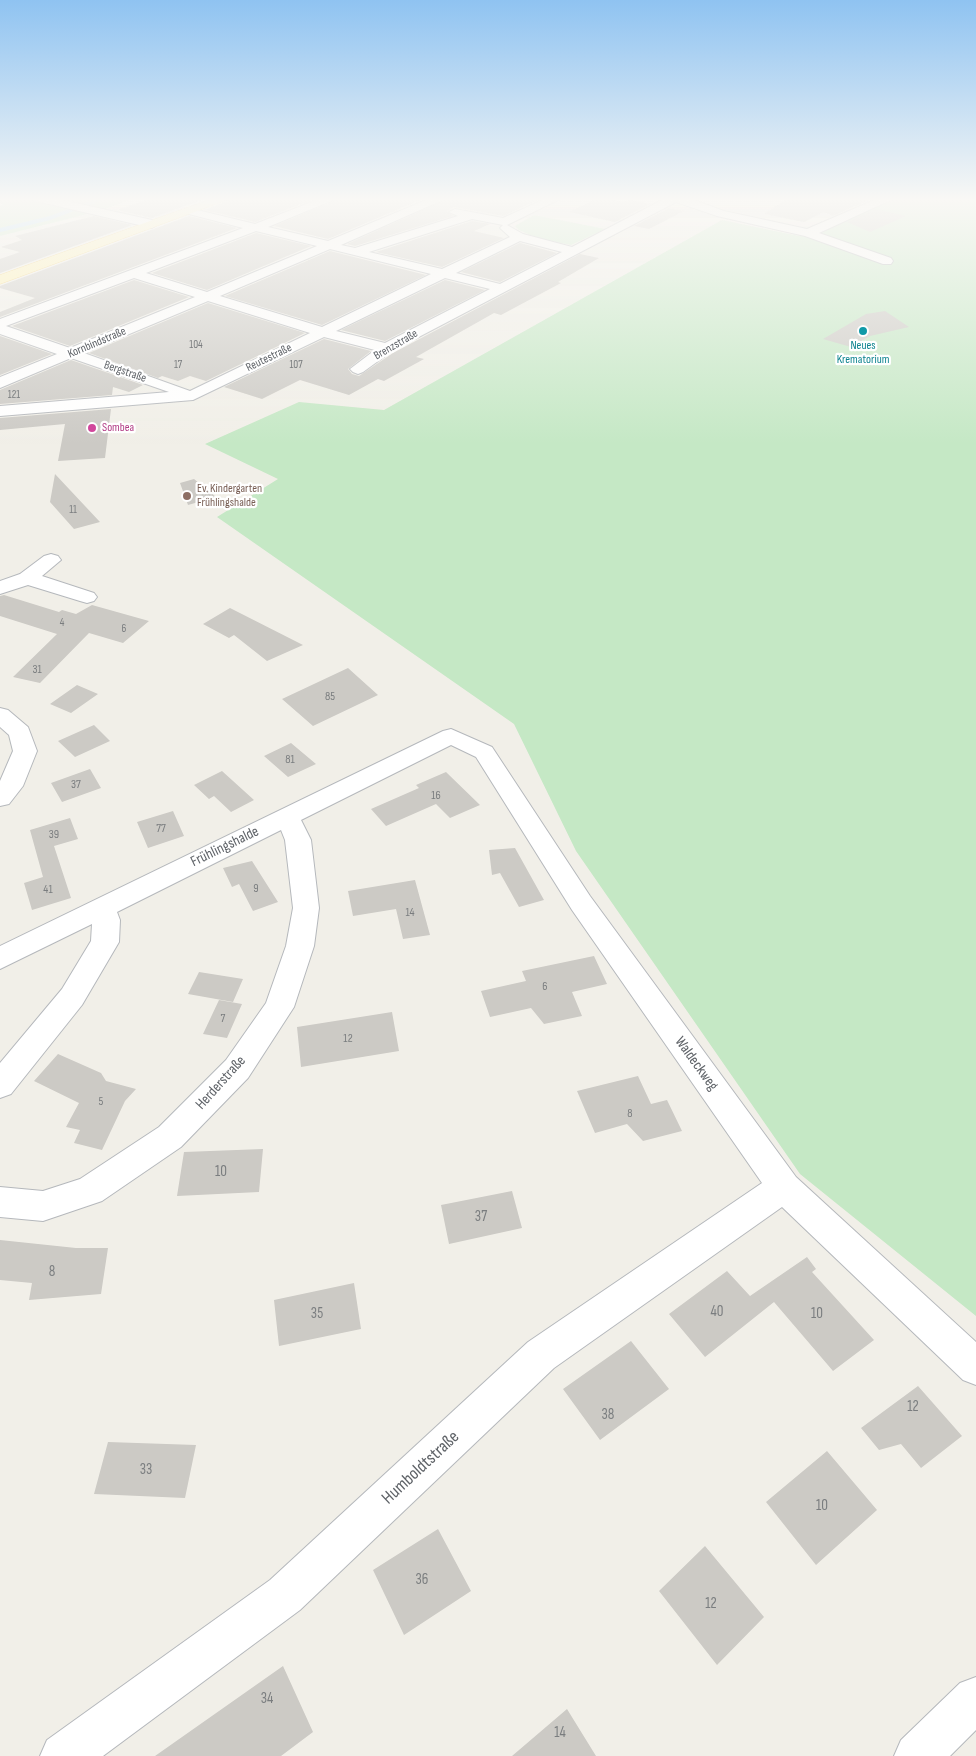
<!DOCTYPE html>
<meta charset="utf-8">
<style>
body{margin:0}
canvas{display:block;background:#f1efe8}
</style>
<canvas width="976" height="1756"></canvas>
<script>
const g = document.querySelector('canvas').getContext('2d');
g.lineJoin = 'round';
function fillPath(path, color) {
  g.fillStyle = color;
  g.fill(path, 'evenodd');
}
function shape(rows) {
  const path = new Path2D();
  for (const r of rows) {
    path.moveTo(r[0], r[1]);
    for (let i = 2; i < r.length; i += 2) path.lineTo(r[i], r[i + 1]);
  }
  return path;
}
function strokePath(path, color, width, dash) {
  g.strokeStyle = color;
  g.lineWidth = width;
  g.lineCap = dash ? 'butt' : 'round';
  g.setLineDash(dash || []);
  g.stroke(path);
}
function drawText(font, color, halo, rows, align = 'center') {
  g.font = font + ' "Sofia Sans Condensed",sans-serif';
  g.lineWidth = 4.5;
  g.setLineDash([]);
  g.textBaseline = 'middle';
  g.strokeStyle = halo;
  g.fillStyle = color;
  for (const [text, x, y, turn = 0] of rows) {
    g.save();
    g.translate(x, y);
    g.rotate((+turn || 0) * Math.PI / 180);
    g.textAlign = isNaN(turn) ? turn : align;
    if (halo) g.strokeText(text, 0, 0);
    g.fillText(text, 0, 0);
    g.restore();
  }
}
fillPath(shape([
 [0,198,134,198,103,210,0,236,0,206,3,205,0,203],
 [897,198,976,198,976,1316,800,1174,576,851,514,724,217,517,278,479,205,444,299,402,384,410,722,220,799,236],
 [534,215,605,229,571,245,537,238,519,230,515,226]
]), '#c5e8c5');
strokePath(shape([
 [0,230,50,218,103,198]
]), '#aadaff', 4);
fillPath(shape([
 [152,198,207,198,152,218,117,210],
 [234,198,316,198,255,222,205,210],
 [340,198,425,198,328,239,274,226],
 [449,198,542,198,503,216,454,207,447,211,453,216,355,246,347,244],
 [598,198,625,202,630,200,650,204,615,222,569,212],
 [788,198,873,198,833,216,824,212,804,222,764,214],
 [669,208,684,211,649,229,634,226],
 [875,209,906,216,870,232,847,222],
 [94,216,132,225,0,273,0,259,20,252,1,247,22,240,15,236],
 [189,216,237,228,0,317,0,312,35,298,0,288,0,286],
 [472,221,490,224,474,231,504,238,442,267,376,252],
 [256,233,311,246,207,290,152,273],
 [520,243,557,253,500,282,461,272],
 [330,251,426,275,322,325,225,296],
 [580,254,599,258,558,282,561,283,501,315,494,313,416,357,424,359,384,381,378,379,349,395,300,380,262,399,224,387,324,339,371,351,348,369,352,374,359,376,393,353],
 [134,280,189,297,70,346,12,326],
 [445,280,485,290,385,341,341,330],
 [208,303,305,333,206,381,190,376,178,381,162,376,158,378,89,353],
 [885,311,909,327,870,336,851,347,823,339,866,314],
 [0,336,52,354,0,375],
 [71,360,143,385,129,392,113,387,112,395,0,404,0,390],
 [111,409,105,458,58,461,65,424,0,430,0,418],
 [55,474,100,522,74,529,50,502],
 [194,479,216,497,188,505,180,483],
 [4,595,59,612,62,610,76,614,92,605,149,621,123,643,89,633,40,683,13,677,57,634,0,616,0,596],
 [230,608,303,645,267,661,234,635,229,638,203,624],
 [348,668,378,695,313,726,282,699],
 [77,685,98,694,71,713,50,704],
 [94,725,110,741,75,757,58,741],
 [291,743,316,764,288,777,264,756],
 [90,769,101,788,62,802,51,783],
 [222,771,254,800,231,812,214,796,209,799,194,785],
 [446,772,480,805,450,818,436,804,386,826,371,809,419,788,416,785],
 [173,811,184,836,148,848,137,822],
 [70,818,78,839,54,846,71,898,32,910,24,883,43,877,30,830],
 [515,848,544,900,519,907,500,873,492,875,489,850],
 [252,861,278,902,253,911,239,884,232,887,223,868],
 [415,880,430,935,403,939,396,909,353,916,348,891],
 [594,956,607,984,572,992,582,1016,544,1024,531,1008,490,1017,481,991,526,981,522,971],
 [199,972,243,979,233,1002,188,994],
 [219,1000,242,1004,227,1038,203,1034],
 [392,1012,399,1051,301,1067,297,1027],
 [58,1054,101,1073,106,1081,136,1089,125,1101,102,1150,74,1143,80,1130,66,1127,79,1103,34,1081],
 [638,1076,651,1104,667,1100,682,1131,643,1141,627,1124,595,1133,577,1091],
 [263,1149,259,1192,177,1196,184,1152],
 [512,1191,522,1228,449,1244,441,1205],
 [0,1240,76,1248,108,1248,101,1294,29,1300,32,1283,0,1280],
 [807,1257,816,1269,812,1272,874,1340,833,1371,774,1302,705,1357,669,1314,727,1271,750,1296],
 [354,1283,361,1329,279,1346,274,1300],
 [631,1341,669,1389,600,1440,563,1389],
 [918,1386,962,1436,921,1468,901,1444,879,1450,861,1428],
 [108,1442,196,1445,185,1498,94,1494],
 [827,1451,877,1510,816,1565,766,1502],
 [438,1529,471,1591,404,1635,373,1570],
 [705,1546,764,1617,717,1665,659,1591],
 [283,1666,313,1732,281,1756,155,1756],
 [567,1709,596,1756,512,1756]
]), '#cccac5');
const minor = shape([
 [31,198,53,198,152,220,158,224,152,228,36,201,31,198],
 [322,198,338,198,268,227,328,241,431,198,447,198,341,245,355,248,458,216,449,212,455,209,503,218,547,198,562,198,507,225,523,234,572,247,666,198,688,198,724,211,807,229,879,198,895,198,819,233,891,258,893,261,891,264,883,264,805,236,717,216,676,202,392,351,363,372,358,374,353,372,350,369,375,350,324,337,193,400,0,416,0,406,169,392,71,358,0,388,0,377,57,354,0,334,0,319,243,228,185,213,183,211,185,209,189,208,255,224,322,198],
 [472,219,503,225,500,228,510,237,442,269,369,252,472,219],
 [256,231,317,246,207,292,146,273,256,231],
 [520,241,562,252,500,284,456,273,520,241],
 [330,249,431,274,322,327,220,296,330,249],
 [134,278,195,297,70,348,6,326,134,278],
 [445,278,490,289,385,343,336,331,445,278],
 [208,301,310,333,190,391,84,353,208,301],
 [51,554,58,556,61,560,42,576,94,593,97,597,94,601,87,603,80,601,28,585,0,594,0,581,20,574,44,556,51,554],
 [0,708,8,710,28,727,37,751,23,786,9,804,0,806,0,781,13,751,9,735,0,727,0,708],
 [451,729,492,747,590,896,796,1177,976,1342,976,1385,963,1380,782,1207,554,1368,300,1610,103,1756,40,1756,47,1740,270,1580,528,1342,762,1183,572,910,476,757,451,745,301,820,311,840,319,908,314,946,294,1007,248,1078,181,1147,102,1201,43,1221,0,1217,0,1187,43,1191,80,1179,159,1127,226,1060,266,1003,286,946,293,908,285,840,281,830,117,912,120,920,119,942,82,1005,11,1094,0,1098,0,1063,62,989,91,941,92,924,0,969,0,946,443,731,451,729],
 [976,1677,976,1730,950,1756,894,1756,901,1740,960,1683,976,1677]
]);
const major = shape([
 [214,198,232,198,0,284,0,275,214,198]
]);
strokePath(minor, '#b5b8bc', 2);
strokePath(major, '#f2c960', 1);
fillPath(minor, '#fff');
fillPath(major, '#fff2af');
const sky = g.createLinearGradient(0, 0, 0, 444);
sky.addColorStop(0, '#8fc3f1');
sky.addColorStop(0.45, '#f9f8f5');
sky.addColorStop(1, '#f9f8f500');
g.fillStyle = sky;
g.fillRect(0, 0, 976, 444);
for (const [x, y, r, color] of [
 [863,331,5,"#0f9aa8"],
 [92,428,5,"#d1479c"],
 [187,496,5,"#8d6e63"]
]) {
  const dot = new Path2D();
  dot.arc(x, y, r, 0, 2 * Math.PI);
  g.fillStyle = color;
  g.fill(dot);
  strokePath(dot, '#fff', 2);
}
drawText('11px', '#7a7d7f', null, [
 ["104",196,345],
 ["17",178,365],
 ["107",296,365],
 ["121",14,395],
 ["11",73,510],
 ["4",62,623],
 ["6",124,629]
]);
drawText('12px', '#5f6368', '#fff', [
 ["Kornbindstraße",97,343,-23],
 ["Brenzstraße",396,345,-30],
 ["Reutestraße",269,358,-26],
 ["Bergstraße",125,372,19]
]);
drawText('12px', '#0d838f', '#fff', [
 ["Neues",863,346],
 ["Krematorium",863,360]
]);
drawText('12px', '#b23c85', '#fff', [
 ["Sombea",102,428]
], 'left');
drawText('12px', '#785e54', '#fff', [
 ["Ev. Kindergarten",197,489],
 ["Frühlingshalde",197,503]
], 'left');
drawText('12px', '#7a7d7f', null, [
 ["31",37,670],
 ["85",330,697],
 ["81",290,760],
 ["37",76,785],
 ["16",436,796],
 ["77",161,829],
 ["39",54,835],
 ["9",256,889],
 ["41",48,890],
 ["14",410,913],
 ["6",545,987],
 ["7",223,1019],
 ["12",348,1039],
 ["5",101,1102],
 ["8",630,1114]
]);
drawText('15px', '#5f6368', '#fff', [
 ["Frühlingshalde",225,847,-26],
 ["Waldeckweg",696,1064,54],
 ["Herderstraße",221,1083,-48]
]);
drawText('15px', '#7a7d7f', null, [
 ["10",221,1172],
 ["37",481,1217],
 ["8",52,1272],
 ["40",717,1312],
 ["35",317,1314],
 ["10",817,1314],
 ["12",913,1407],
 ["38",608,1415],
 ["33",146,1470],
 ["10",822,1506],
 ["36",422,1580],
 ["12",711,1604],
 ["34",267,1699],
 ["14",560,1733]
]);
drawText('18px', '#5f6368', '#fff', [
 ["Humboldtstraße",421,1468,-43]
]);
</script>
